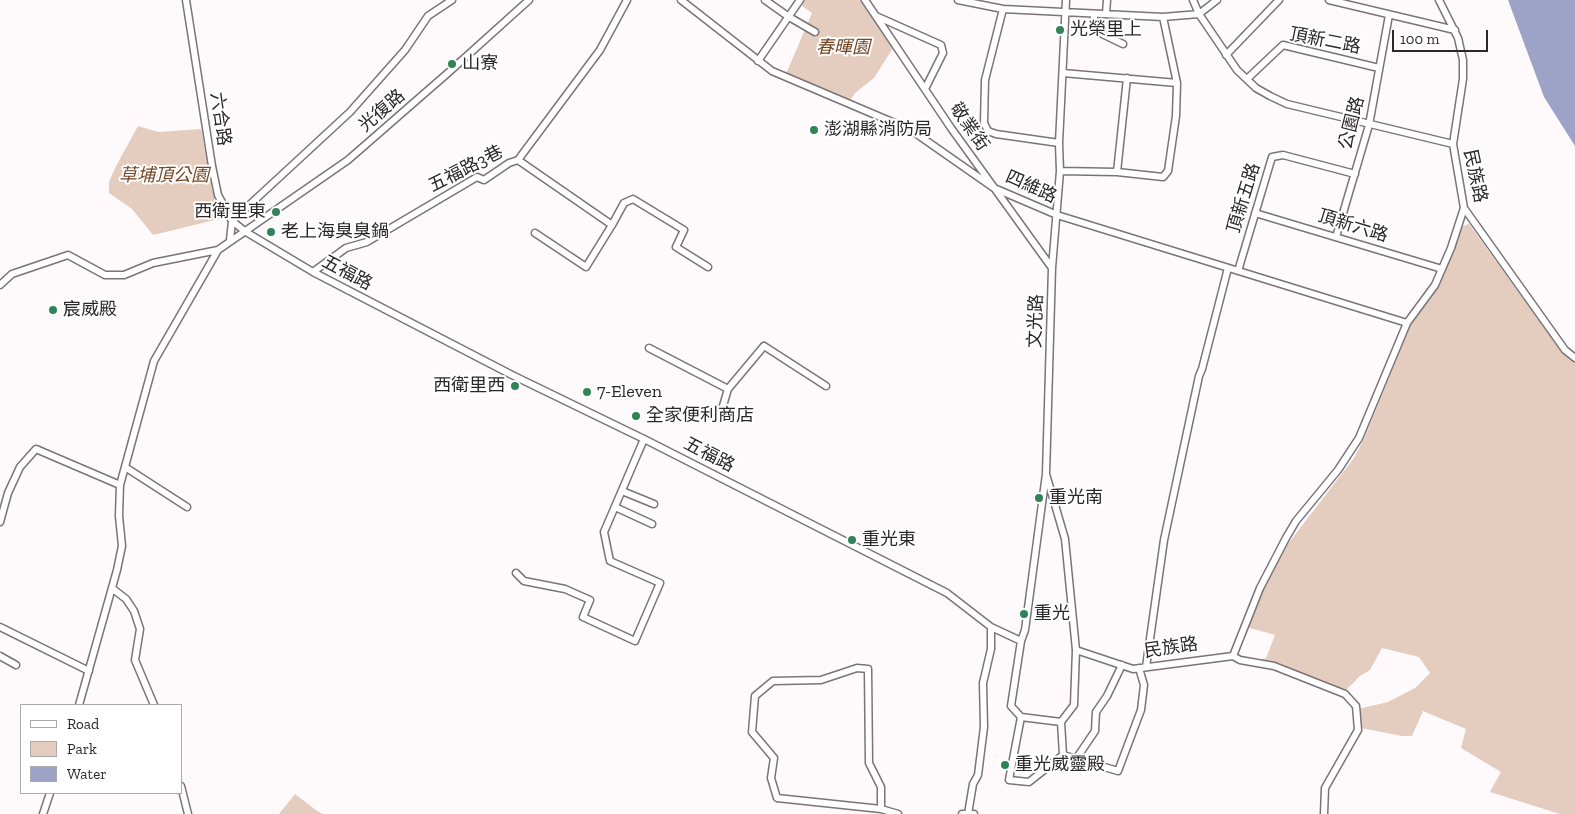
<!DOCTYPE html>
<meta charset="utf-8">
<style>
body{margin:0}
#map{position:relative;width:1575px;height:814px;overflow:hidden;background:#fefafc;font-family:"Zilla Slab",serif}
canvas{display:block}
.legend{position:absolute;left:20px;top:704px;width:162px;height:90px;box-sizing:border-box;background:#fff;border:1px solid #aba9aa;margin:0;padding:6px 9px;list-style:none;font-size:15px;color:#2c282a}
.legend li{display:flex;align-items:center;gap:10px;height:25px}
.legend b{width:25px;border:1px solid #aba9aa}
.scale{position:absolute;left:1392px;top:30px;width:96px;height:22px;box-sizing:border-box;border:2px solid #2c282a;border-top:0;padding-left:6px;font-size:15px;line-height:18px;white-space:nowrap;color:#2c282a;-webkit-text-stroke:4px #fff;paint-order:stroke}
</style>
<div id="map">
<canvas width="1575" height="814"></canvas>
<ul class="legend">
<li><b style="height:6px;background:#fff"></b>Road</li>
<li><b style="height:14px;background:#e4ccbe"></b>Park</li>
<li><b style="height:14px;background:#9da3c7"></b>Water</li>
</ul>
<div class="scale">100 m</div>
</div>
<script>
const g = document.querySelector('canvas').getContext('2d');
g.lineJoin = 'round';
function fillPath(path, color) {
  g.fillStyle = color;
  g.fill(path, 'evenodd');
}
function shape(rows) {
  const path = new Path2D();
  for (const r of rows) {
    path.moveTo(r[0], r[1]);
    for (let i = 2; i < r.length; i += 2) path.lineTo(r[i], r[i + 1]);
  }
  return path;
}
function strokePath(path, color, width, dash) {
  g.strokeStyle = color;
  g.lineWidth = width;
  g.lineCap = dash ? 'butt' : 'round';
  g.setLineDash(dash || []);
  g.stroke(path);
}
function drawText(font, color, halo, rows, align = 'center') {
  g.font = font + ' "Zilla Slab","Noto Sans TC",serif';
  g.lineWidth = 4;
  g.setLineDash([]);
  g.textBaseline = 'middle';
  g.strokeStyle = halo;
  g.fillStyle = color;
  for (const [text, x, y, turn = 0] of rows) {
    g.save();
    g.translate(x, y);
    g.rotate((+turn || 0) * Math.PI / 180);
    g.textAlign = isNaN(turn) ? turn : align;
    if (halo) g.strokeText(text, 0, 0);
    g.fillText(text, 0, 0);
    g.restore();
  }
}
fillPath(shape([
 [804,0,862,0,893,48,874,78,855,93,849,102,786,74,812,13,802,6],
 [138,126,158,132,201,129,212,190,223,218,153,235,132,209,109,193,109,182,115,168],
 [1469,224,1561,351,1575,361,1575,814,1560,814,1490,792,1501,772,1461,748,1466,729,1423,711,1412,736,1402,736,1361,728,1358,709,1388,702,1415,688,1430,673,1419,657,1382,648,1370,670,1360,676,1346,690,1270,663,1257,662,1266,658,1275,635,1243,626,1257,584,1354,458,1364,439,1411,324,1439,286,1460,227],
 [295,794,317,811,323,814,279,814]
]), '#e4ccbe');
fillPath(shape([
 [1508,0,1575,0,1575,146,1544,97]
]), '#9da3c7');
const minor = shape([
 [186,0,212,166,218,195,232,221,246,232,313,272,512,375,646,440,947,593,991,627,1021,641],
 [681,0,772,71,911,130,994,188,1057,215,1407,323],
 [765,0,789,17,815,32],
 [865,0,951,128,1052,268],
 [958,0,1003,9,1163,17,1199,14,1217,0],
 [1193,0,1199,14,1237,70,1256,88,1270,96,1287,104,1453,144],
 [1329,0,1455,30],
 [1439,0,1458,38,1463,60,1463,79,1453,144,1464,208,1565,350,1575,358],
 [1003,9,985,80,984,123,988,131,996,134,1059,143],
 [1094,14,1094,30,1123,44],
 [1106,14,1107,0],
 [876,16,941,45,943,53,925,89],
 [1226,55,1279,0],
 [758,61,800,0],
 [1063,73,1177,83],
 [1247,79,1283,45,1379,68],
 [518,160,612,225,624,203,633,199,684,230,676,247,708,267],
 [1060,171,1117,172,1163,177,1168,171,1176,116,1177,83,1163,17],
 [1117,172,1127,78],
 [1255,213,1442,269],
 [535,233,586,267,612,225],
 [1336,237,1369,125,1389,15],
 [230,240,232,221,350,112,405,50,428,16,452,0],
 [1238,271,1272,157,1283,155,1355,174],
 [313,272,346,248,367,242,477,177,484,180,509,163,518,160,600,50,627,0],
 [0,285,12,274,68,255,105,275,124,275,153,263,218,250,348,160,449,72,529,0],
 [649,348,728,389],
 [720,416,728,389,764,346,826,386],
 [125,467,187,507],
 [1046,474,1065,539,1076,650,1074,705,1061,722,1021,717,1011,706,1021,641,1025,630,1046,474,1052,268,1060,171,1059,143,1066,0],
 [622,491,654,504],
 [615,507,652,524],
 [0,522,8,493,20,467,36,449,120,485],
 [516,573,524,581,565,589,590,600,583,617,635,641,660,583,610,561,604,532,644,439],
 [113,589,126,599,134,611,140,629,135,660,154,705],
 [0,627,89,671],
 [1076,650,1133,669,1233,656,1240,660,1274,666,1345,694,1356,706,1358,730,1325,788,1324,814],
 [0,656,16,665],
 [1233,656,1260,588,1286,538,1296,521,1338,470,1359,438,1407,323,1435,285,1451,248,1464,208],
 [1146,667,1164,540,1199,376,1202,369,1228,268],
 [79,705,117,570,122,546,119,516,120,485,154,361,218,250],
 [1021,717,1009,780,1029,782,1063,755,1118,771,1141,710,1144,685,1139,668],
 [1061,722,1063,755],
 [1076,759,1095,731,1096,712,1107,696,1122,665],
 [181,786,188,814],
 [881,809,881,787,869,763,868,669,857,668,821,680,773,681,755,696,752,732,774,758,771,778,777,798,881,809,898,814],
 [43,814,50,793],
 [962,814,974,814],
 [968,814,973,784,978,775,984,727,983,683,991,649,991,627]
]);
strokePath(minor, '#7b7377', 9);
strokePath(minor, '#fff', 6);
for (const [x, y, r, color] of [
 [1060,30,5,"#2f8356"],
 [452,64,5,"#2f8356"],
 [814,130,5,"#2f8356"],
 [276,212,5,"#2f8356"],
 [271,232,5,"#2f8356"],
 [53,310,5,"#2f8356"],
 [515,386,5,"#2f8356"],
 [587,392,5,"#2f8356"],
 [636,416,5,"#2f8356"],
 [1039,498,5,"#2f8356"],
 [852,540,5,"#2f8356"],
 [1024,614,5,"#2f8356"],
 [1005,765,5,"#2f8356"]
]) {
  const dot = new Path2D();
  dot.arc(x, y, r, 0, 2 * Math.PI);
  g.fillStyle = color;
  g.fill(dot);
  strokePath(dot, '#fff', 2);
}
drawText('18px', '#2c282a', '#fff', [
 ["光榮里上",1070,30],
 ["山寮",462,64],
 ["澎湖縣消防局",824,130],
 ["西衛里東",266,212,"right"],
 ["老上海臭臭鍋",281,232],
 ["宸威殿",63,310],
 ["西衛里西",505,386,"right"],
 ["7-Eleven",597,392],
 ["全家便利商店",646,416],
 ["重光南",1049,498],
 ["重光東",862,540],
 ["重光",1034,614],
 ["重光威靈殿",1015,765]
], 'left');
drawText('18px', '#2c282a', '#fff', [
 ["頂新二路",1325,41,11],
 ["光復路",382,111,-41],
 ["六合路",220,119,82],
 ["公園路",1352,123,-76],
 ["敬業街",969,127,55],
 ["五福路3巷",466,169,-27],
 ["民族路",1475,176,78],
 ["四維路",1031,187,24],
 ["頂新五路",1244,198,-73],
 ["頂新六路",1353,226,17],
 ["五福路",347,273,28],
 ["文光路",1036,321,-88],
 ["五福路",709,455,27],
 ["民族路",1171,648,-8]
]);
drawText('italic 18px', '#754523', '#fff', [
 ["春暉園",843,48],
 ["草埔頂公園",164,176]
]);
</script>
